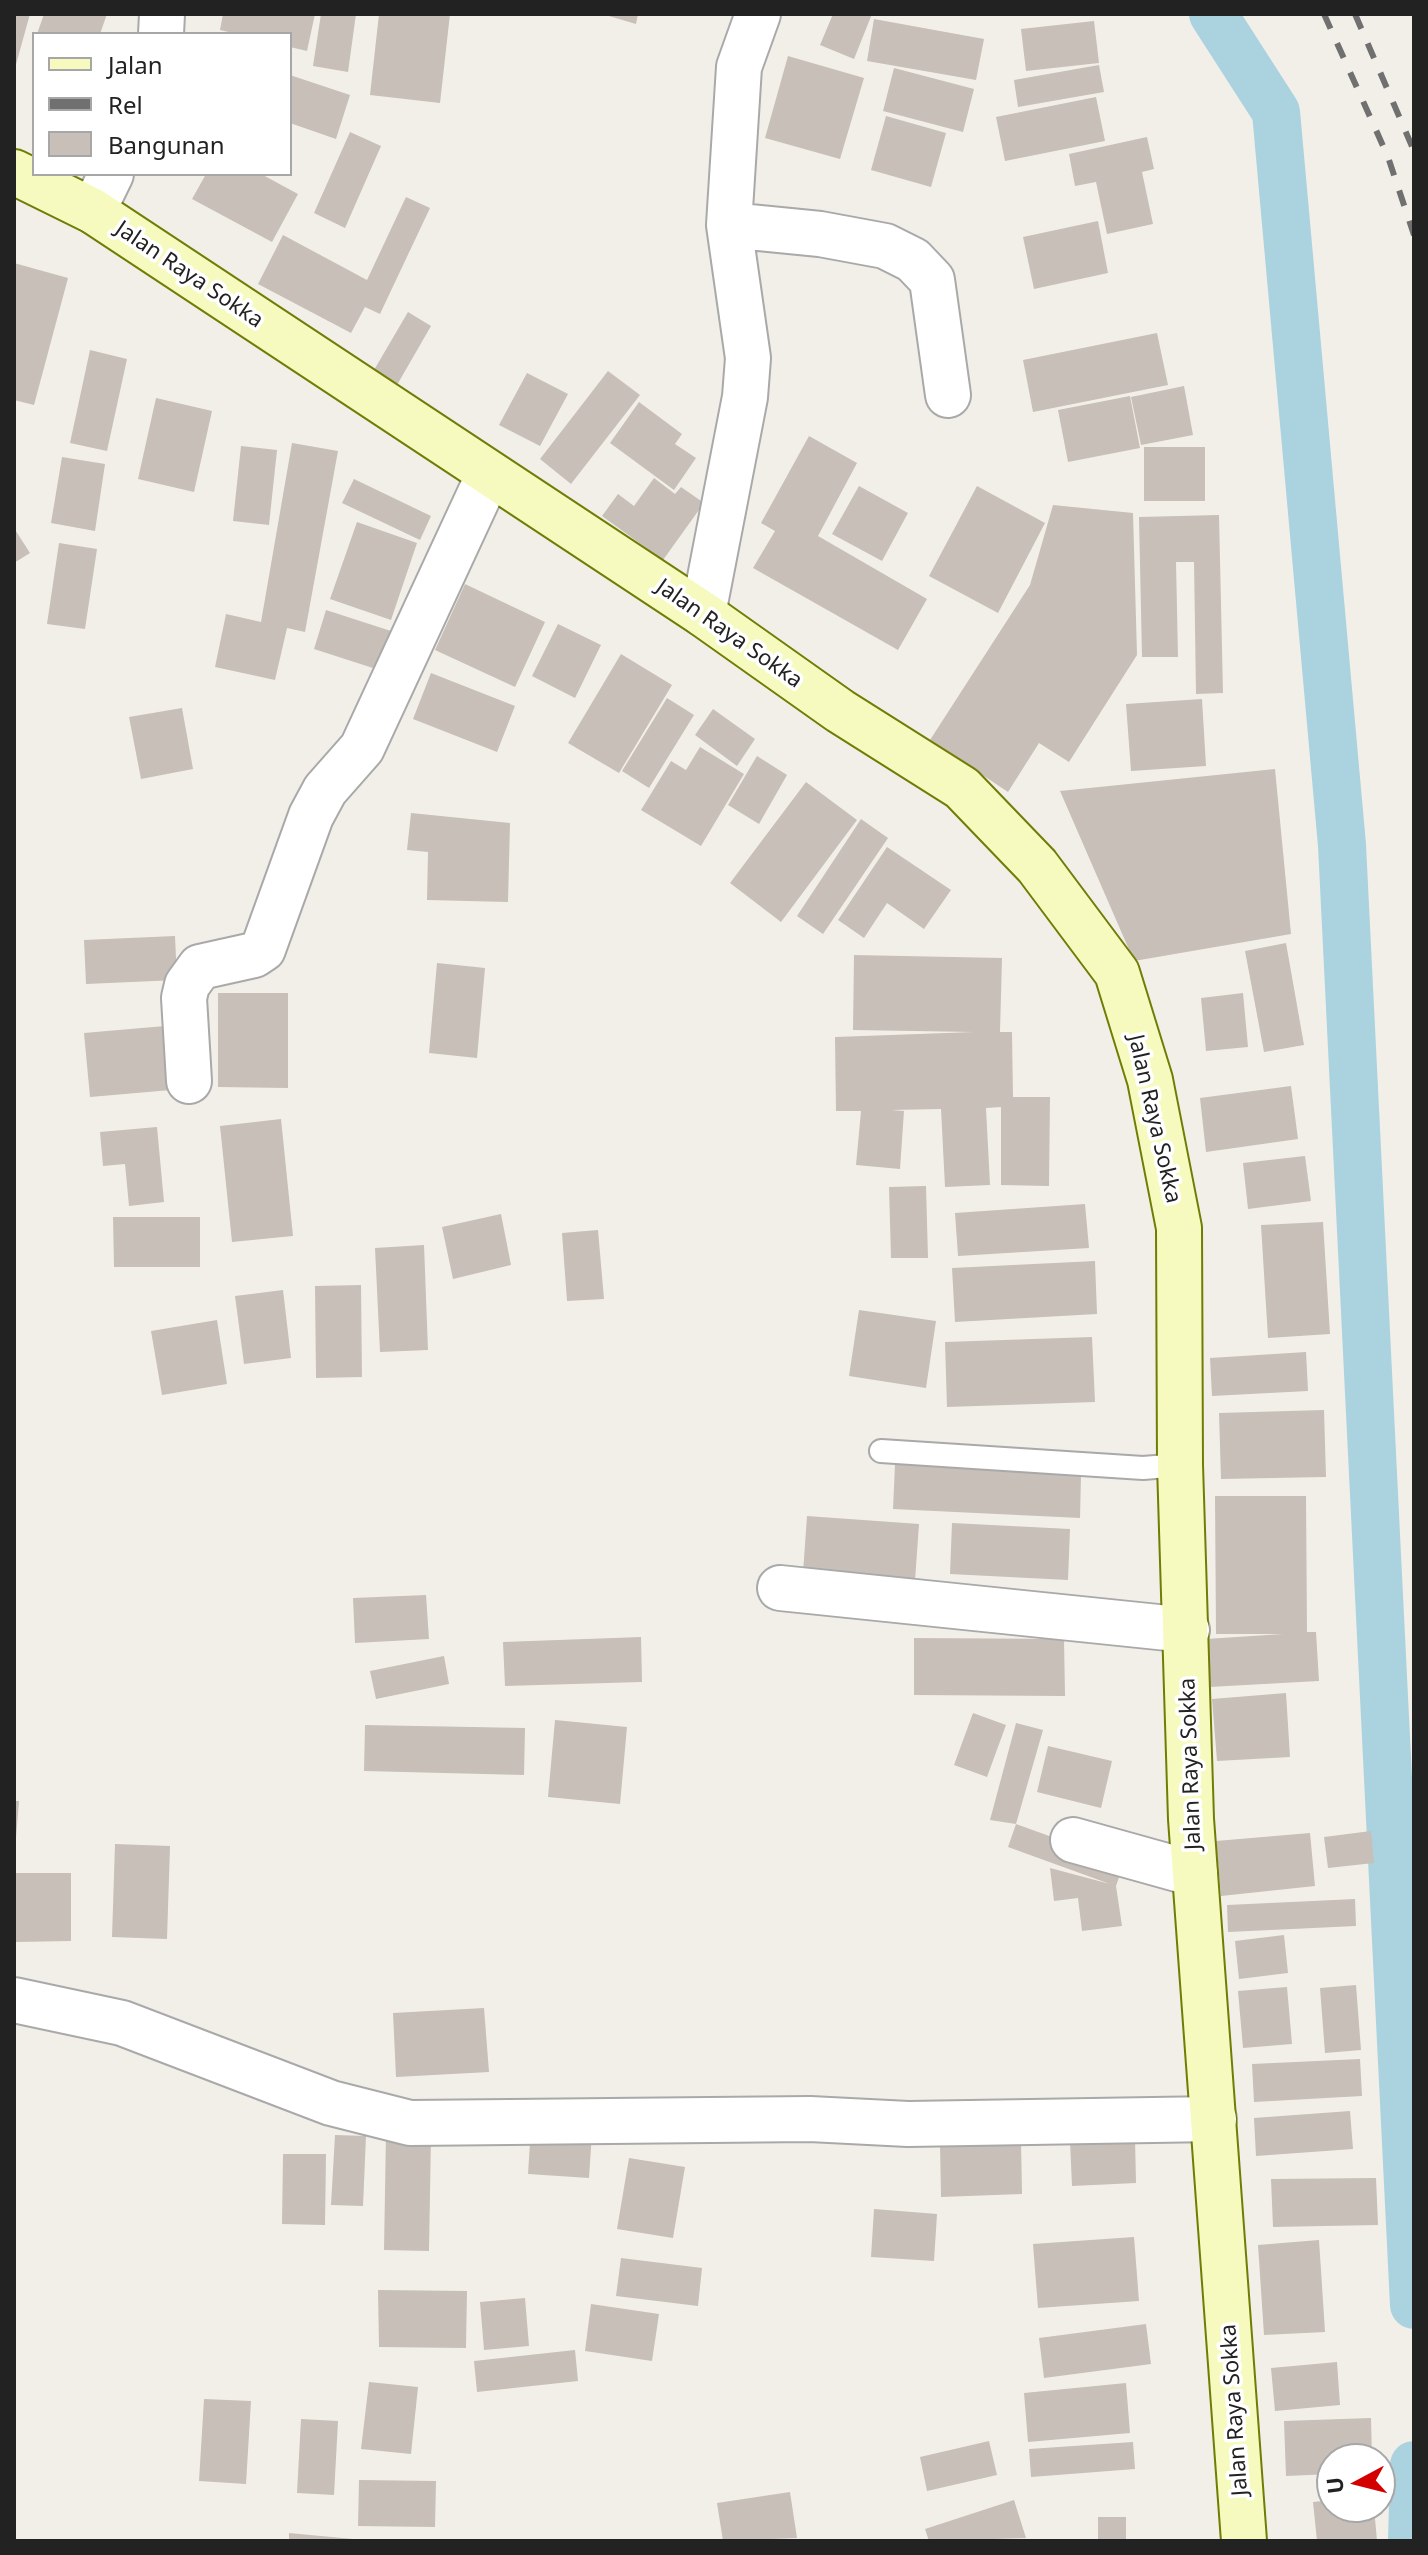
<!DOCTYPE html>
<style>
body{margin:0}
#map{position:relative;width:1428px;height:2555px;overflow:hidden;background:#f2efe9;font-family:"Noto Sans",sans-serif}
canvas{display:block}
.frame{position:absolute;inset:0;border:16px solid #222;pointer-events:none}
.legend{position:absolute;left:32px;top:32px;width:260px;height:144px;box-sizing:border-box;background:#fff;border:2px solid #a7a7a7;margin:0;padding:10px 14px;list-style:none;font-size:24px;color:#222}
.legend li{display:flex;align-items:center;gap:16px;height:40px}
.legend b{width:40px;border:2px solid #a7a7a7}
.north{position:absolute;left:1316px;top:2443px;width:80px;height:80px;box-sizing:border-box;background:#fff;border:2px solid #a7a7a7;border-radius:50%;rotate:263deg;font-size:22px;font-weight:700;line-height:32px;text-align:center;color:#222}
.north::after{content:'';display:block;margin:auto;width:28px;height:36px;background:#d40000;clip-path:polygon(50% 0,100% 100%,50% 72%,0 100%)}
</style>
<div id="map">
<canvas width="1428" height="2555"></canvas>
<div class="frame"></div>
<ul class="legend">
<li><b style="height:10px;background:#f7fabf"></b>Jalan</li>
<li><b style="height:10px;background:#707070"></b>Rel</li>
<li><b style="height:22px;background:#c7bfb8"></b>Bangunan</li>
</ul>
<div class="north">U</div>
</div>
<script>
const g = document.querySelector('canvas').getContext('2d');
g.lineJoin = 'round';
function shape(rows) {
  const path = new Path2D();
  for (const r of rows) {
    path.moveTo(r[0], r[1]);
    for (let i = 2; i < r.length; i += 2) path.lineTo(r[i], r[i + 1]);
  }
  return path;
}
function strokePath(path, color, width, dash) {
  g.strokeStyle = color;
  g.lineWidth = width;
  g.lineCap = dash ? 'butt' : 'round';
  g.setLineDash(dash || []);
  g.stroke(path);
}
function fillPath(path, color) {
  g.fillStyle = color;
  g.fill(path, 'evenodd');
}
function drawText(font, color, halo, rows, align = 'center') {
  g.font = font + ' "Noto Sans",sans-serif';
  g.lineWidth = 7;
  g.setLineDash([]);
  g.textBaseline = 'middle';
  g.strokeStyle = halo;
  g.fillStyle = color;
  for (const [text, x, y, turn = 0] of rows) {
    g.save();
    g.translate(x, y);
    g.rotate((+turn || 0) * Math.PI / 180);
    g.textAlign = isNaN(turn) ? turn : align;
    if (halo) g.strokeText(text, 0, 0);
    g.fillText(text, 0, 0);
    g.restore();
  }
}
strokePath(shape([
 [1213,14,1276,112,1342,845,1414,2305],
 [1412,2541,1414,2465]
]), '#aad3df', 48);
fillPath(shape([
 [14,14,30,14,15,68,14,68],
 [44,14,107,14,100,34,37,34],
 [223,14,315,14,307,51,290,47,290,34,237,34,220,30],
 [321,14,356,14,348,72,313,66],
 [379,14,450,14,440,103,370,95],
 [602,14,638,14,636,24],
 [833,14,872,14,854,59,820,45],
 [874,19,984,39,976,80,867,61],
 [1094,21,1099,63,1026,71,1021,29],
 [788,56,864,78,840,159,765,138],
 [1099,65,1104,92,1018,107,1014,80],
 [894,68,974,89,963,132,883,111],
 [290,75,350,95,336,139,290,123],
 [1096,97,1105,141,1005,161,996,117],
 [886,116,946,133,931,187,871,170],
 [350,132,381,146,345,228,314,213],
 [1147,137,1154,169,1142,172,1153,224,1107,234,1096,182,1075,186,1069,154],
 [206,174,261,174,298,194,272,242,192,199],
 [406,197,430,208,380,314,365,307,351,333,258,284,283,235,367,280],
 [1098,221,1108,273,1034,289,1023,237],
 [14,263,68,278,34,405,14,400],
 [408,312,431,326,397,385,374,370],
 [1157,333,1168,385,1033,412,1023,360],
 [90,350,127,359,107,451,70,443],
 [608,371,640,395,571,484,540,459],
 [527,373,568,394,540,446,499,425],
 [1184,386,1193,435,1141,445,1131,397],
 [1130,396,1140,448,1068,462,1058,410],
 [156,398,212,411,194,492,138,479],
 [639,402,682,434,675,444,696,458,674,490,610,443],
 [809,436,857,463,818,536,927,599,898,650,753,568,775,531,761,523],
 [292,443,338,451,305,632,287,628,275,680,215,667,226,614,261,622],
 [241,446,277,450,269,525,233,521],
 [1144,447,1205,447,1205,501,1144,501],
 [62,457,105,464,95,531,51,523],
 [654,478,675,494,681,487,704,503,663,560,602,516,618,494,634,506],
 [354,479,431,516,420,540,342,503],
 [859,486,908,513,882,561,832,534],
 [977,486,1045,523,998,613,929,576],
 [1053,505,1133,513,1137,655,1069,762,1039,743,1008,792,930,740,1030,585],
 [1219,515,1223,693,1196,694,1194,562,1176,562,1178,657,1142,657,1139,517],
 [357,522,417,543,391,620,330,599],
 [14,528,30,553,14,563],
 [59,543,97,549,85,629,47,624],
 [465,584,545,622,515,687,435,650],
 [326,610,391,631,379,670,314,649],
 [558,624,601,645,575,698,532,676],
 [621,654,672,685,619,773,568,743],
 [431,673,515,706,497,752,413,719],
 [667,698,694,715,649,788,622,771],
 [1202,699,1206,766,1131,771,1126,704],
 [182,708,193,769,141,779,129,717],
 [713,709,755,739,737,766,695,735],
 [700,747,744,774,701,846,641,810,671,761,686,770],
 [757,756,787,775,759,824,728,805],
 [1275,769,1291,934,1134,961,1060,791],
 [806,782,857,820,781,922,730,883],
 [411,813,510,823,508,902,427,900,428,852,407,850],
 [861,819,888,838,823,934,797,916],
 [887,847,951,890,924,929,887,903,864,938,838,920],
 [175,936,177,980,86,984,84,940],
 [1286,943,1304,1045,1264,1052,1245,951],
 [854,955,1002,958,1000,1032,1012,1032,1013,1097,1050,1097,1049,1186,1001,1185,1001,1107,986,1108,990,1185,945,1187,941,1109,891,1110,904,1111,900,1169,856,1165,861,1111,836,1111,835,1037,974,1032,853,1030],
 [437,963,485,968,477,1058,429,1053],
 [218,993,288,993,288,1088,218,1087],
 [1243,993,1248,1047,1206,1051,1201,998],
 [165,1026,171,1090,90,1097,84,1033],
 [1291,1086,1298,1139,1206,1152,1200,1098],
 [281,1119,293,1236,232,1242,220,1126],
 [157,1127,164,1202,129,1206,125,1164,103,1166,100,1132],
 [1305,1156,1311,1201,1248,1209,1243,1163],
 [926,1186,928,1258,891,1258,889,1187],
 [1085,1204,1089,1248,958,1256,955,1213],
 [501,1214,511,1265,453,1279,442,1227],
 [113,1217,200,1217,200,1267,114,1267],
 [1323,1222,1330,1334,1268,1338,1261,1225],
 [598,1230,604,1299,567,1301,562,1233],
 [424,1245,428,1350,380,1352,375,1248],
 [1095,1261,1097,1314,955,1322,952,1268],
 [361,1285,362,1377,316,1378,315,1286],
 [283,1290,291,1358,244,1364,235,1296],
 [859,1310,936,1321,926,1388,849,1376],
 [217,1320,227,1384,162,1395,151,1331],
 [1092,1337,1095,1402,947,1407,945,1342],
 [1306,1352,1308,1391,1212,1396,1210,1358],
 [1324,1410,1326,1477,1221,1479,1219,1413],
 [895,1464,1081,1475,1080,1518,893,1509],
 [1215,1496,1306,1496,1307,1632,1316,1632,1319,1681,1209,1687,1206,1639,1283,1634,1216,1634],
 [807,1516,919,1524,915,1581,803,1573],
 [952,1523,1070,1529,1068,1580,950,1574],
 [426,1595,429,1639,355,1643,353,1598],
 [641,1637,642,1682,505,1686,503,1642],
 [914,1638,1064,1639,1065,1696,914,1695],
 [444,1656,449,1684,376,1699,370,1671],
 [1286,1693,1290,1757,1217,1761,1212,1699],
 [973,1713,1006,1725,987,1777,954,1765],
 [555,1720,627,1727,620,1804,548,1797],
 [1016,1723,1043,1730,1016,1824,990,1820],
 [365,1725,525,1728,524,1775,364,1771],
 [1048,1746,1112,1761,1101,1808,1037,1792],
 [14,1801,19,1801,16,1838,14,1838],
 [1016,1824,1124,1863,1116,1886,1122,1926,1082,1931,1078,1898,1054,1901,1050,1868,1110,1884,1008,1847],
 [1371,1831,1374,1863,1328,1868,1324,1837],
 [1310,1833,1315,1886,1221,1896,1216,1841],
 [115,1844,170,1846,167,1939,112,1937],
 [14,1873,71,1873,71,1941,15,1942],
 [1355,1899,1356,1926,1228,1932,1227,1905],
 [1284,1935,1288,1973,1239,1979,1235,1941],
 [1356,1985,1361,2050,1325,2053,1320,1988],
 [1287,1987,1292,2044,1243,2048,1238,1991],
 [484,2008,489,2072,396,2077,393,2013],
 [1360,2059,1362,2096,1254,2102,1252,2064],
 [1350,2111,1353,2149,1256,2156,1254,2118],
 [531,2127,592,2132,589,2178,528,2174],
 [386,2133,431,2135,429,2251,384,2250],
 [335,2135,366,2136,363,2206,331,2205],
 [1135,2138,1136,2183,1072,2186,1070,2141],
 [1021,2141,1022,2194,941,2197,940,2143],
 [283,2154,326,2154,325,2225,282,2224],
 [629,2158,685,2167,673,2238,617,2229],
 [1376,2178,1378,2225,1273,2227,1271,2179],
 [874,2209,937,2214,934,2261,871,2257],
 [1134,2237,1139,2301,1038,2308,1033,2244],
 [1319,2240,1325,2332,1264,2335,1258,2245],
 [621,2258,702,2268,698,2306,616,2296],
 [378,2290,467,2291,466,2348,379,2347],
 [525,2298,529,2346,484,2350,480,2302],
 [591,2304,659,2314,652,2361,585,2351],
 [1146,2324,1151,2364,1044,2378,1039,2338],
 [575,2350,578,2381,477,2392,474,2361],
 [1337,2362,1340,2405,1275,2411,1271,2368],
 [369,2382,418,2387,411,2454,361,2449],
 [1126,2383,1130,2433,1028,2442,1024,2393],
 [204,2399,251,2401,246,2484,199,2481],
 [1371,2418,1372,2459,1332,2459,1332,2474,1286,2476,1284,2421],
 [301,2419,338,2421,334,2495,297,2493],
 [989,2441,997,2475,927,2491,920,2457],
 [1133,2442,1135,2469,1031,2477,1029,2449],
 [359,2480,436,2481,435,2527,358,2526],
 [790,2492,797,2538,723,2541,717,2503],
 [1014,2500,1026,2538,929,2541,925,2529],
 [1332,2500,1332,2507,1374,2507,1377,2541,1317,2541,1313,2502],
 [1098,2517,1126,2517,1126,2541,1098,2541],
 [289,2533,353,2539,353,2541,289,2541]
]), '#c7bfb8');
const service = shape([
 [881,1451,1143,1468,1180,1465]
]);
const minor = shape([
 [161,34,162,14],
 [93,211,111,174],
 [729,225,820,234,885,246,913,260,932,280,948,395],
 [703,614,745,397,748,358,729,225,739,67,758,14],
 [189,1081,184,998,187,985,200,967,254,955,263,949,311,816,325,790,362,748,489,474],
 [780,1588,1187,1630],
 [1073,1840,1195,1874],
 [14,2000,122,2023,331,2103,410,2123,810,2119,908,2124,1214,2119]
]);
const secondary = shape([
 [14,172,93,211,703,614,840,711,962,788,1037,866,1117,973,1150,1080,1179,1228,1180,1465,1191,1819,1244,2541]
]);
strokePath(service, '#a9a9a9', 26);
strokePath(minor, '#a9a9a9', 48);
strokePath(secondary, '#707d05', 48);
strokePath(service, '#fff', 22);
strokePath(minor, '#fff', 44);
strokePath(secondary, '#f7fabf', 44);
strokePath(shape([
 [1324,14,1388,157,1414,235],
 [1355,14,1414,151]
]), '#707070', 6, [16, 16]);
drawText('22px', '#222', '#fff', [
 ["Jalan Raya Sokka",189,275,34],
 ["Jalan Raya Sokka",729,634,35],
 ["Jalan Raya Sokka",1154,1119,77],
 ["Jalan Raya Sokka",1191,1764,-92],
 ["Jalan Raya Sokka",1235,2410,-94]
]);
</script>
